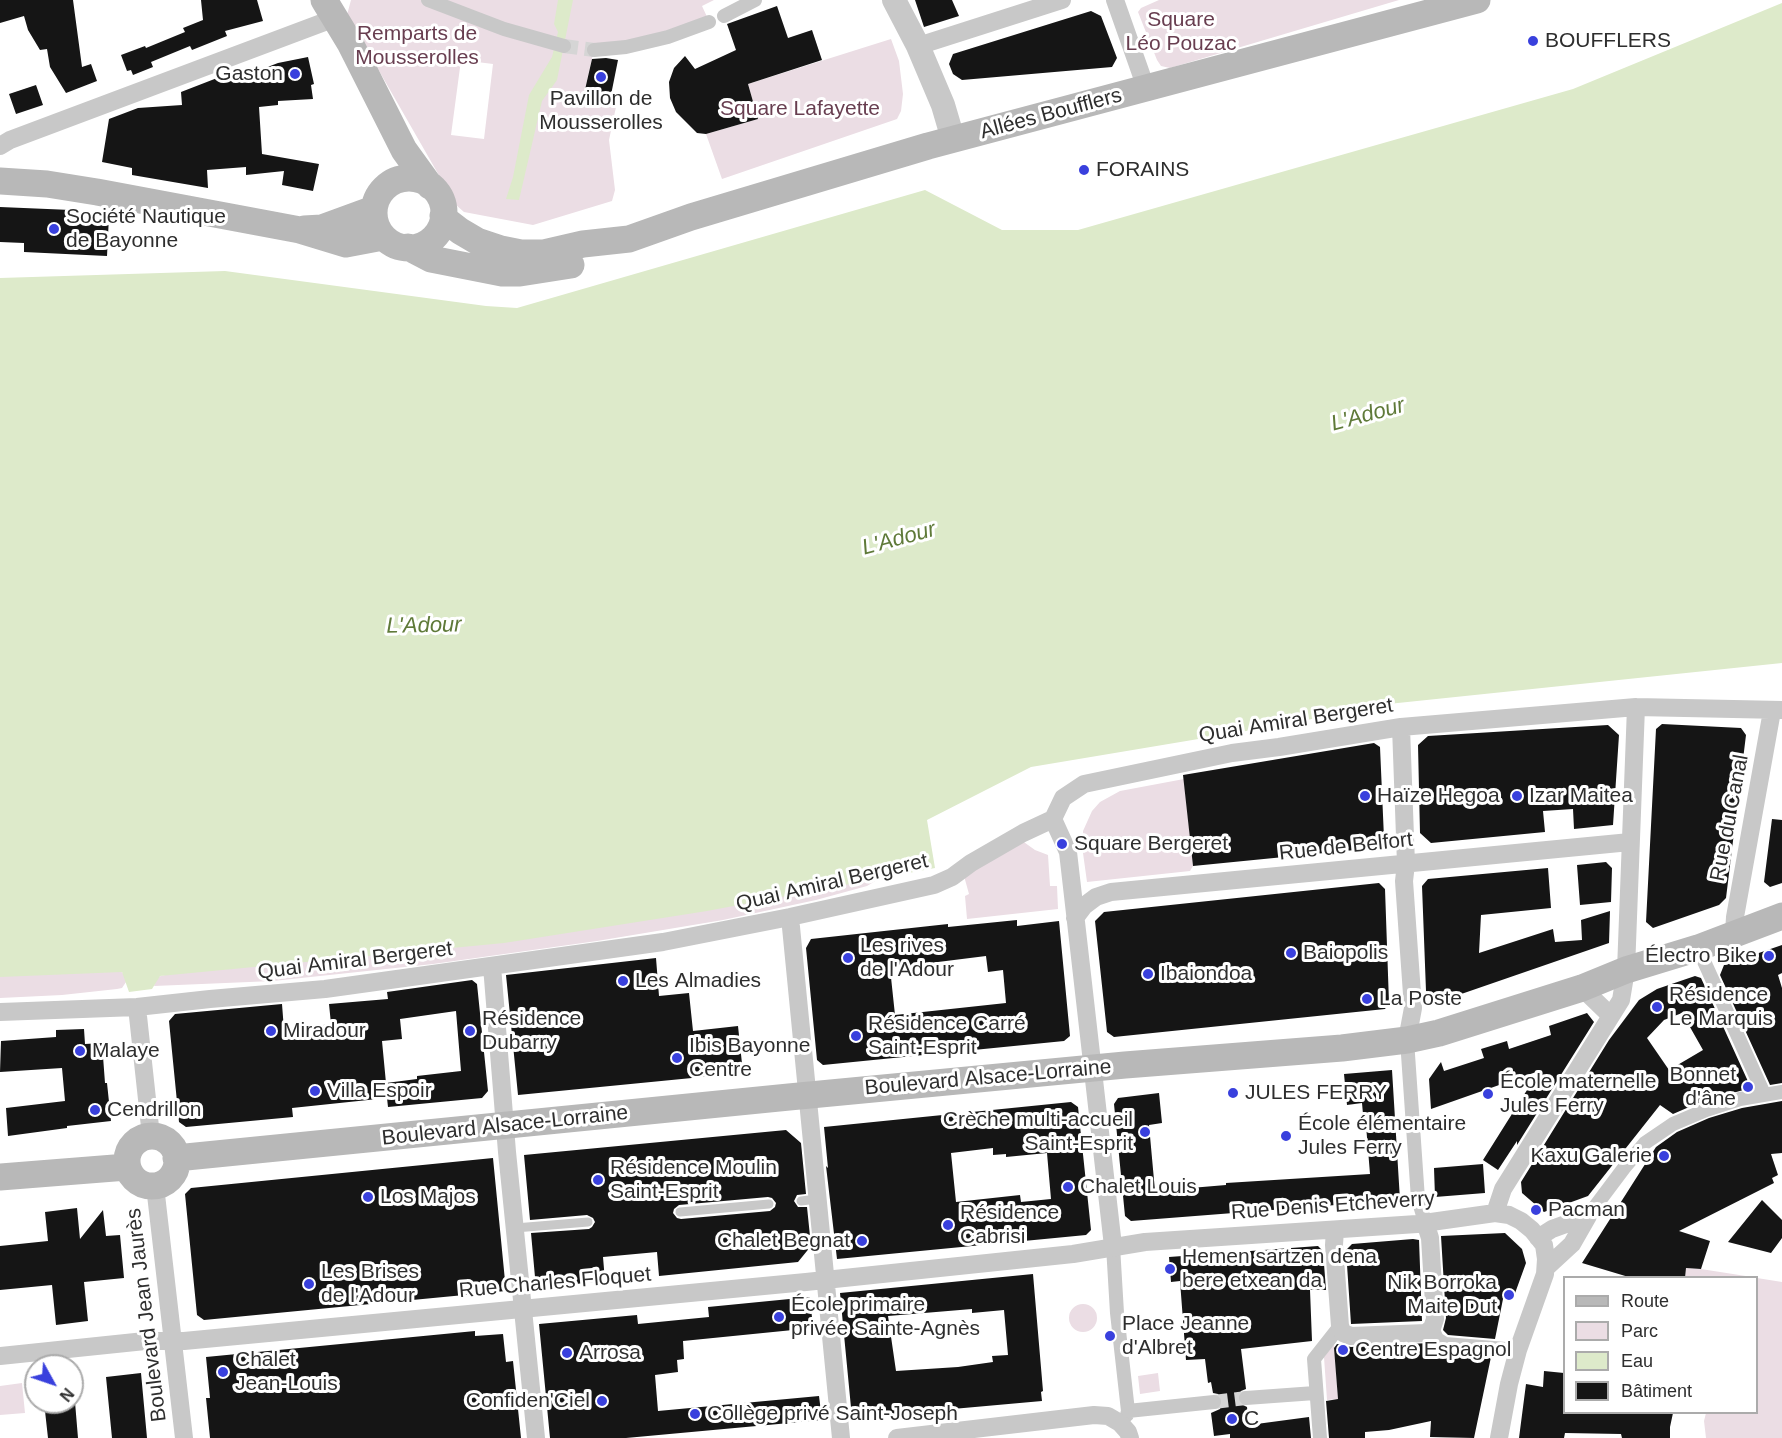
<!DOCTYPE html>
<meta charset="utf-8">
<style>
body{margin:0}
#map{position:relative;width:1782px;height:1438px;overflow:hidden;background:#fff;font-family:Arial,sans-serif}
canvas{display:block}
.legend{position:absolute;left:1563px;top:1276px;width:195px;height:138px;box-sizing:border-box;background:#fff;border:2px solid #ababab;margin:0;padding:8px 10px;list-style:none;font-size:18px;color:#2e2e2e}
.legend li{display:flex;align-items:center;gap:12px;height:30px}
.legend b{width:30px;border:2px solid #ababab}
.north{position:absolute;left:24px;top:1354px;width:60px;height:60px;box-sizing:border-box;background:#fff;border:2px solid #ababab;border-radius:50%;rotate:130deg;font-size:16px;font-weight:700;line-height:24px;text-align:center;color:#2e2e2e}
.north::after{content:'';display:block;margin:auto;width:21px;height:27px;background:#3940dd;clip-path:polygon(50% 0,100% 100%,50% 72%,0 100%)}
</style>
<div id="map">
<canvas width="1782" height="1438"></canvas>
<ul class="legend">
<li><b style="height:8px;background:#b8b8b8"></b>Route</li>
<li><b style="height:16px;background:#ebdde4"></b>Parc</li>
<li><b style="height:16px;background:#ddeaca"></b>Eau</li>
<li><b style="height:16px;background:#151515"></b>Bâtiment</li>
</ul>
<div class="north">N</div>
</div>
<script>
const g = document.querySelector('canvas').getContext('2d');
g.lineJoin = 'round';
function fillPath(path, color) {
  g.fillStyle = color;
  g.fill(path, 'evenodd');
}
function shape(rows) {
  const path = new Path2D();
  for (const r of rows) {
    if (r.length === 3) {
      path.moveTo(r[0] + r[2], r[1]);
      path.arc(r[0], r[1], r[2], 0, 2 * Math.PI);
      continue;
    }
    path.moveTo(r[0], r[1]);
    for (let i = 2; i < r.length; i += 2) path.lineTo(r[i], r[i + 1]);
  }
  return path;
}
function strokePath(path, color, width, dash) {
  g.strokeStyle = color;
  g.lineWidth = width;
  g.lineCap = dash ? 'butt' : 'round';
  g.setLineDash(dash || []);
  g.stroke(path);
}
function drawText(font, color, halo, rows, align = 'center') {
  g.font = font + ' Arial,sans-serif';
  g.lineWidth = 6;
  g.setLineDash([]);
  g.textBaseline = 'middle';
  g.strokeStyle = halo;
  g.fillStyle = color;
  for (const [text, x, y, turn = 0] of rows) {
    g.save();
    g.translate(x, y);
    g.rotate((+turn || 0) * Math.PI / 180);
    g.textAlign = isNaN(turn) ? turn : align;
    if (halo) g.strokeText(text, 0, 0);
    g.fillText(text, 0, 0);
    g.restore();
  }
}
fillPath(shape([
 [351,0,714,0,702,6,708,19,630,42,595,45,583,98,616,107,609,140,615,190,612,201,533,225,464,212,456,205,347,15],
 [461,60,493,64,484,139,451,135],
 [1159,0,1399,0,1170,68,1161,66,1157,60,1138,12,1141,8],
 [891,39,899,61,903,94,901,111,897,119,722,179,706,134,758,119,748,84],
 [1184,779,1193,866,1190,871,1087,882,1083,853,1083,831,1092,811,1100,802,1120,791],
 [1021,840,1035,850,1048,855,1050,886,1057,886,1058,909,967,919,965,896,969,894,964,876],
 [880,878,867,886,816,900,723,920,597,941,433,964,273,981,154,986,157,977,173,973,377,952,427,952],
 [118,968,128,979,122,988,117,989,62,995,0,998,0,972],
 [1686,1268,1701,1269,1752,1277,1685,1278],
 [1757,1278,1782,1282,1782,1438,1706,1438,1704,1421,1706,1413,1756,1412],
 [1083,1318,14],
 [1334,1344,1338,1399,1327,1400,1324,1357],
 [1158,1373,1160,1391,1140,1394,1138,1376],
 [22,1383,25,1413,0,1415,0,1386]
]), '#ebdde4');
fillPath(shape([
 [558,0,573,0,557,80,542,101,519,200,506,199,513,177,529,95,552,57,558,32,554,24],
 [1782,3,1782,663,1369,706,1294,723,1031,767,927,820,935,868,707,911,504,943,160,976,152,989,129,992,122,972,0,977,0,278,225,271,486,306,517,308,925,190,1002,230,1078,230,1573,89]
]), '#ddeaca');
fillPath(shape([
 [0,0,73,0,82,67,91,64,97,81,66,93,50,67,47,49,40,50,28,30,24,16,0,23],
 [201,0,257,0,263,21,225,31,227,36,192,50,190,46,151,62,153,67,133,75,131,70,127,71,121,55,145,46,146,48,185,32,183,28,203,20],
 [915,0,952,0,959,16,924,27],
 [777,6,788,38,812,30,822,60,748,84,758,119,706,134,697,133,676,112,670,98,669,82,674,68,685,56,695,69,736,50,727,24],
 [1091,11,1101,16,1117,58,1112,67,962,80,953,74,949,64,953,54],
 [308,57,314,84,311,85,313,99,278,101,278,105,259,107,262,154,319,164,313,191,282,185,284,171,246,175,246,167,207,170,208,188,132,175,132,168,102,162,109,119,138,108,182,105,181,92,230,73,231,81,278,63],
 [606,58,618,60,610,100,584,94,592,59],
 [36,85,43,105,16,114,9,94],
 [0,207,71,210,109,216,107,256,24,252,24,243,0,242],
 [1662,724,1741,728,1746,735,1726,898,1719,905,1653,928,1646,922,1656,729],
 [1608,725,1619,735,1613,825,1574,829,1573,809,1543,811,1545,832,1431,843,1420,833,1418,745,1428,736],
 [1374,743,1380,747,1384,838,1375,848,1193,866,1183,775],
 [1772,819,1782,820,1782,883,1770,887,1764,882],
 [1606,862,1612,868,1611,902,1580,905,1577,865],
 [1548,868,1551,908,1481,915,1479,953,1553,929,1555,942,1582,940,1581,920,1610,911,1609,943,1441,1001,1426,991,1422,886,1428,879],
 [1379,883,1385,889,1389,1003,1385,1009,1114,1037,1107,1032,1095,921,1104,912],
 [1017,920,1017,926,1059,921,1070,1036,1064,1041,823,1065,817,1060,806,948,811,939,948,924,948,927],
 [986,956,988,972,1003,970,1006,1003,895,1015,890,968],
 [1782,945,1782,973,1778,975,1782,988,1782,1083,1770,1085,1720,975,1724,965],
 [656,958,659,996,689,993,693,1031,738,1026,743,1073,518,1095,506,975],
 [1695,976,1701,978,1751,1088,1703,1101,1673,1114,1660,1105,1588,1196,1544,1212,1522,1193,1521,1182,1609,1040,1639,1000,1657,989],
 [1682,1013,1703,1050,1669,1070,1647,1038,1664,1020],
 [472,980,477,984,488,1091,482,1098,388,1107,387,1098,292,1108,293,1117,186,1127,179,1122,169,1021,175,1014,282,1004,284,1030,331,1024,329,1004,388,999,387,992],
 [456,1011,461,1071,417,1076,417,1079,386,1083,382,1041,402,1039,400,1019],
 [1587,1013,1594,1022,1517,1145,1517,1141,1498,1170,1483,1160,1539,1071,1431,1109,1429,1079,1441,1062,1444,1071,1484,1058,1481,1049,1507,1041,1509,1049,1551,1035,1549,1026],
 [84,1029,85,1044,102,1043,105,1083,107,1083,111,1121,67,1126,67,1128,8,1136,6,1108,65,1101,62,1068,0,1072,1,1041,56,1037,56,1030],
 [1392,1070,1400,1200,1131,1221,1125,1216,1114,1104,1118,1098,1159,1093,1162,1123,1149,1125,1155,1191,1226,1185,1226,1183,1370,1174,1365,1113,1363,1114,1362,1103,1347,1105,1344,1074],
 [1782,1101,1782,1153,1771,1154,1778,1175,1772,1178,1774,1183,1679,1231,1710,1241,1701,1269,1686,1268,1685,1278,1632,1278,1582,1263,1656,1147,1677,1132,1709,1118,1742,1108],
 [1071,1102,1078,1107,1091,1230,1086,1235,837,1259,826,1166,828,1168,824,1127],
 [993,1148,993,1155,1006,1154,1006,1157,1047,1153,1051,1199,1021,1202,1020,1195,956,1202,951,1153],
 [786,1130,801,1143,806,1194,797,1195,794,1201,798,1207,807,1207,811,1246,798,1262,659,1276,657,1252,603,1257,605,1281,536,1288,531,1233,589,1229,592,1227,595,1222,593,1218,587,1215,530,1220,524,1155],
 [768,1197,772,1198,776,1203,775,1207,770,1211,681,1219,677,1218,673,1213,674,1209,679,1205],
 [493,1158,506,1291,204,1320,197,1315,185,1194,191,1188],
 [1483,1164,1485,1193,1435,1197,1434,1168],
 [1762,1200,1782,1220,1782,1238,1771,1253,1728,1242],
 [77,1208,80,1239,103,1210,106,1236,120,1235,124,1278,84,1282,88,1321,56,1325,52,1285,0,1290,0,1246,48,1241,45,1212],
 [1505,1233,1522,1249,1526,1263,1514,1296,1504,1294,1495,1339,1448,1335,1443,1330,1446,1318,1441,1236],
 [1413,1239,1419,1240,1422,1321,1351,1324,1346,1250,1352,1244],
 [1318,1246,1323,1251,1326,1290,1310,1290,1312,1341,1241,1349,1246,1389,1241,1391,1237,1398,1239,1403,1247,1407,1249,1425,1309,1417,1311,1438,1230,1438,1230,1434,1214,1436,1211,1413,1220,1409,1223,1400,1218,1394,1213,1393,1211,1382,1208,1383,1205,1359,1186,1360,1180,1281,1171,1282,1169,1257],
 [1033,1274,1043,1391,1041,1392,1042,1401,852,1418,840,1293],
 [972,1309,972,1313,1004,1310,1008,1355,992,1356,993,1362,958,1367,896,1371,888,1316],
 [810,1297,813,1328,683,1341,684,1359,677,1360,678,1372,655,1375,658,1411,819,1396,822,1420,626,1438,550,1438,539,1324,637,1315,638,1324,709,1317,708,1307],
 [475,1331,475,1336,503,1334,506,1362,513,1361,521,1438,210,1438,206,1398,210,1398,206,1357],
 [1429,1343,1444,1353,1491,1357,1474,1438,1430,1437,1431,1421,1389,1430,1365,1432,1365,1438,1329,1438,1326,1401,1338,1399,1334,1348,1337,1344,1351,1347],
 [1544,1371,1564,1373,1564,1413,1673,1413,1670,1427,1670,1438,1622,1438,1621,1434,1565,1433,1564,1438,1519,1438,1526,1384,1543,1387],
 [141,1373,147,1438,112,1438,106,1377],
 [44,1402,75,1402,78,1438,48,1438]
]), '#151515');
strokePath(shape([
 [564,46,594,50],
 [1214,1402,1246,1398]
]), '#d5d5d5', 14, [14, 7]);
strokePath(shape([
 [801,1201,817,1199],
 [680,1212,769,1204],
 [515,1228,588,1222]
]), '#c8c8c8', 9);
strokePath(shape([
 [428,0,504,29,564,46],
 [724,16,755,0],
 [594,50,626,47,668,37,709,22],
 [1698,948,1764,1094],
 [1407,1040,1418,1199,1425,1222],
 [1588,1216,1624,1168,1645,1143,1673,1124,1706,1110,1740,1099,1782,1092],
 [1113,1246,1117,1313,1128,1411,1127,1415],
 [1432,1328,1437,1339,1445,1344,1518,1350],
 [1246,1398,1315,1393],
 [1128,1411,1214,1402],
 [1320,1438,1314,1359,1340,1326]
]), '#c8c8c8', 14);
strokePath(shape([
 [1115,0,1146,88],
 [918,46,1062,0],
 [0,146,10,140,335,18],
 [1401,727,1406,864,1404,881,1413,1008,1407,1040],
 [1053,819,1068,852,1113,1246],
 [790,917,841,1438],
 [1075,918,1084,906,1096,897,1111,892,1630,842],
 [1734,933,1735,917,1772,711],
 [492,966,507,1152,536,1438],
 [1582,988,1611,1016],
 [137,1007,151,1136],
 [0,1012,137,1007,210,999,325,989,663,942,790,917,934,885,952,877,971,863,1023,833,1053,819,1063,798,1084,784,1232,753,1279,747,1401,727,1636,707,1782,710],
 [155,1186,184,1438],
 [1495,1213,1503,1189,1621,1000,1626,970,1636,707],
 [1335,1230,1334,1245,1340,1326,1343,1333,1351,1336,1426,1333,1432,1328,1435,1319,1430,1238,1425,1222],
 [1538,1238,1552,1229,1588,1216],
 [1546,1268,1572,1244,1588,1216],
 [0,1356,145,1341,184,1341,806,1282,1073,1254,1145,1242,1417,1224,1495,1213,1509,1215,1521,1221,1532,1230,1544,1245,1546,1259,1545,1274,1518,1350,1509,1384,1499,1438],
 [897,1438,1094,1415,1108,1416,1120,1423,1128,1432,1130,1438]
]), '#c8c8c8', 18);
strokePath(shape([
 [894,0,918,46,943,105,953,139]
]), '#c8c8c8', 24);
strokePath(shape([
 [324,0,350,43,404,150,430,186],
 [409,213,35],
 [0,181,47,184,97,192,300,230,346,244,383,237],
 [443,216,447,221,460,231,477,241,501,249,521,253,544,253,583,244,629,239,691,217,928,146,1477,0],
 [304,229,322,228,374,209],
 [408,247,431,259,502,273,520,273,571,265],
 [152,1161,25],
 [176,1158,789,1097,1125,1065,1342,1048,1407,1040,1439,1033,1582,988,1626,970,1698,948,1782,916],
 [0,1177,127,1167]
]), '#b8b8b8', 27);
for (const [x, y, r, color] of [
 [1533,41,6,"#3940dd"],
 [295,74,6,"#3940dd"],
 [601,77,6,"#3940dd"],
 [1084,170,6,"#3940dd"],
 [54,229,6,"#3940dd"],
 [1365,796,6,"#3940dd"],
 [1517,796,6,"#3940dd"],
 [1062,844,6,"#3940dd"],
 [1291,953,6,"#3940dd"],
 [1769,956,6,"#3940dd"],
 [848,958,6,"#3940dd"],
 [1148,974,6,"#3940dd"],
 [623,981,6,"#3940dd"],
 [1367,999,6,"#3940dd"],
 [1657,1007,6,"#3940dd"],
 [271,1031,6,"#3940dd"],
 [470,1031,6,"#3940dd"],
 [856,1036,6,"#3940dd"],
 [80,1051,6,"#3940dd"],
 [677,1058,6,"#3940dd"],
 [1748,1087,6,"#3940dd"],
 [315,1091,6,"#3940dd"],
 [1233,1093,6,"#3940dd"],
 [1488,1094,6,"#3940dd"],
 [95,1110,6,"#3940dd"],
 [1145,1132,6,"#3940dd"],
 [1286,1136,6,"#3940dd"],
 [1664,1156,6,"#3940dd"],
 [598,1180,6,"#3940dd"],
 [1068,1187,6,"#3940dd"],
 [368,1197,6,"#3940dd"],
 [1536,1210,6,"#3940dd"],
 [948,1225,6,"#3940dd"],
 [862,1241,6,"#3940dd"],
 [1170,1269,6,"#3940dd"],
 [309,1284,6,"#3940dd"],
 [1509,1295,6,"#3940dd"],
 [779,1317,6,"#3940dd"],
 [1110,1336,6,"#3940dd"],
 [1343,1350,6,"#3940dd"],
 [567,1353,6,"#3940dd"],
 [223,1372,6,"#3940dd"],
 [602,1401,6,"#3940dd"],
 [695,1414,6,"#3940dd"],
 [1232,1419,6,"#3940dd"]
]) {
  const dot = new Path2D();
  dot.arc(x, y, r, 0, 2 * Math.PI);
  g.fillStyle = color;
  g.fill(dot);
  strokePath(dot, '#fff', 2);
}
drawText('21px', '#683e50', '#fff', [
 ["Square",1181,20],
 ["Léo Pouzac",1181,44],
 ["Remparts de",417,34],
 ["Mousserolles",417,58],
 ["Square Lafayette",800,109]
]);
drawText('21px', '#2e2e2e', '#fff', [
 ["BOUFFLERS",1545,41],
 ["Gaston",283,74,"right"],
 ["Pavillon de",601,99,"center"],
 ["Mousserolles",601,123,"center"],
 ["FORAINS",1096,170],
 ["Société Nautique",66,217],
 ["de Bayonne",66,241],
 ["Haïze Hegoa",1377,796],
 ["Izar Maitea",1529,796],
 ["Square Bergeret",1074,844],
 ["Les rives",860,946],
 ["de l'Adour",860,970],
 ["Baiopolis",1303,953],
 ["Électro Bike",1757,956,"right"],
 ["Ibaiondoa",1160,974],
 ["Les Almadies",635,981],
 ["Résidence",1669,995],
 ["Le Marquis",1669,1019],
 ["La Poste",1379,999],
 ["Résidence",482,1019],
 ["Dubarry",482,1043],
 ["Résidence Carré",868,1024],
 ["Saint-Esprit",868,1048],
 ["Miradour",283,1031],
 ["Ibis Bayonne",689,1046],
 ["Centre",689,1070],
 ["Malaye",92,1051],
 ["Bonnet",1736,1075,"right"],
 ["d'âne",1736,1099,"right"],
 ["École maternelle",1500,1082],
 ["Jules Ferry",1500,1106],
 ["Villa Espoir",327,1091],
 ["JULES FERRY",1245,1093],
 ["Cendrillon",107,1110],
 ["Crèche multi-accueil",1133,1120,"right"],
 ["Saint-Esprit",1133,1144,"right"],
 ["École élémentaire",1298,1124],
 ["Jules Ferry",1298,1148],
 ["Kaxu Galerie",1652,1156,"right"],
 ["Résidence Moulin",610,1168],
 ["Saint-Esprit",610,1192],
 ["Chalet Louis",1080,1187],
 ["Los Majos",380,1197],
 ["Pacman",1548,1210],
 ["Résidence",960,1213],
 ["Cabrisi",960,1237],
 ["Chalet Begnat",850,1241,"right"],
 ["Hemen sartzen dena",1182,1257],
 ["bere etxean da",1182,1281],
 ["Les Brises",321,1272],
 ["de l'Adour",321,1296],
 ["Nik Borroka",1497,1283,"right"],
 ["Maite Dut",1497,1307,"right"],
 ["École primaire",791,1305],
 ["privée Sainte-Agnès",791,1329],
 ["Place Jeanne",1122,1324],
 ["d'Albret",1122,1348],
 ["Centre Espagnol",1355,1350],
 ["Arrosa",579,1353],
 ["Chalet",235,1360],
 ["Jean-Louis",235,1384],
 ["Confiden'Ciel",590,1401,"right"],
 ["Collège privé Saint-Joseph",707,1414],
 ["C",1244,1419]
], 'left');
drawText('21px', '#2e2e2e', '#fff', [
 ["Allées Boufflers",1051,114,-15],
 ["Quai Amiral Bergeret",1296,721,-9],
 ["Rue du Canal",1730,818,-79],
 ["Rue de Belfort",1346,847,-6],
 ["Quai Amiral Bergeret",832,883,-13],
 ["Quai Amiral Bergeret",355,961,-7],
 ["Boulevard Alsace-Lorraine",988,1078,-5],
 ["Boulevard Alsace-Lorraine",505,1126,-6],
 ["Rue Denis Etcheverry",1333,1206,-4],
 ["Rue Charles Floquet",555,1283,-5],
 ["Boulevard Jean Jaurès",147,1315,-97]
]);
drawText('italic 22px', '#5f7a39', '#fff', [
 ["L'Adour",1368,415,-15],
 ["L'Adour",899,539,-15],
 ["L'Adour",424,626,-1]
]);
</script>
